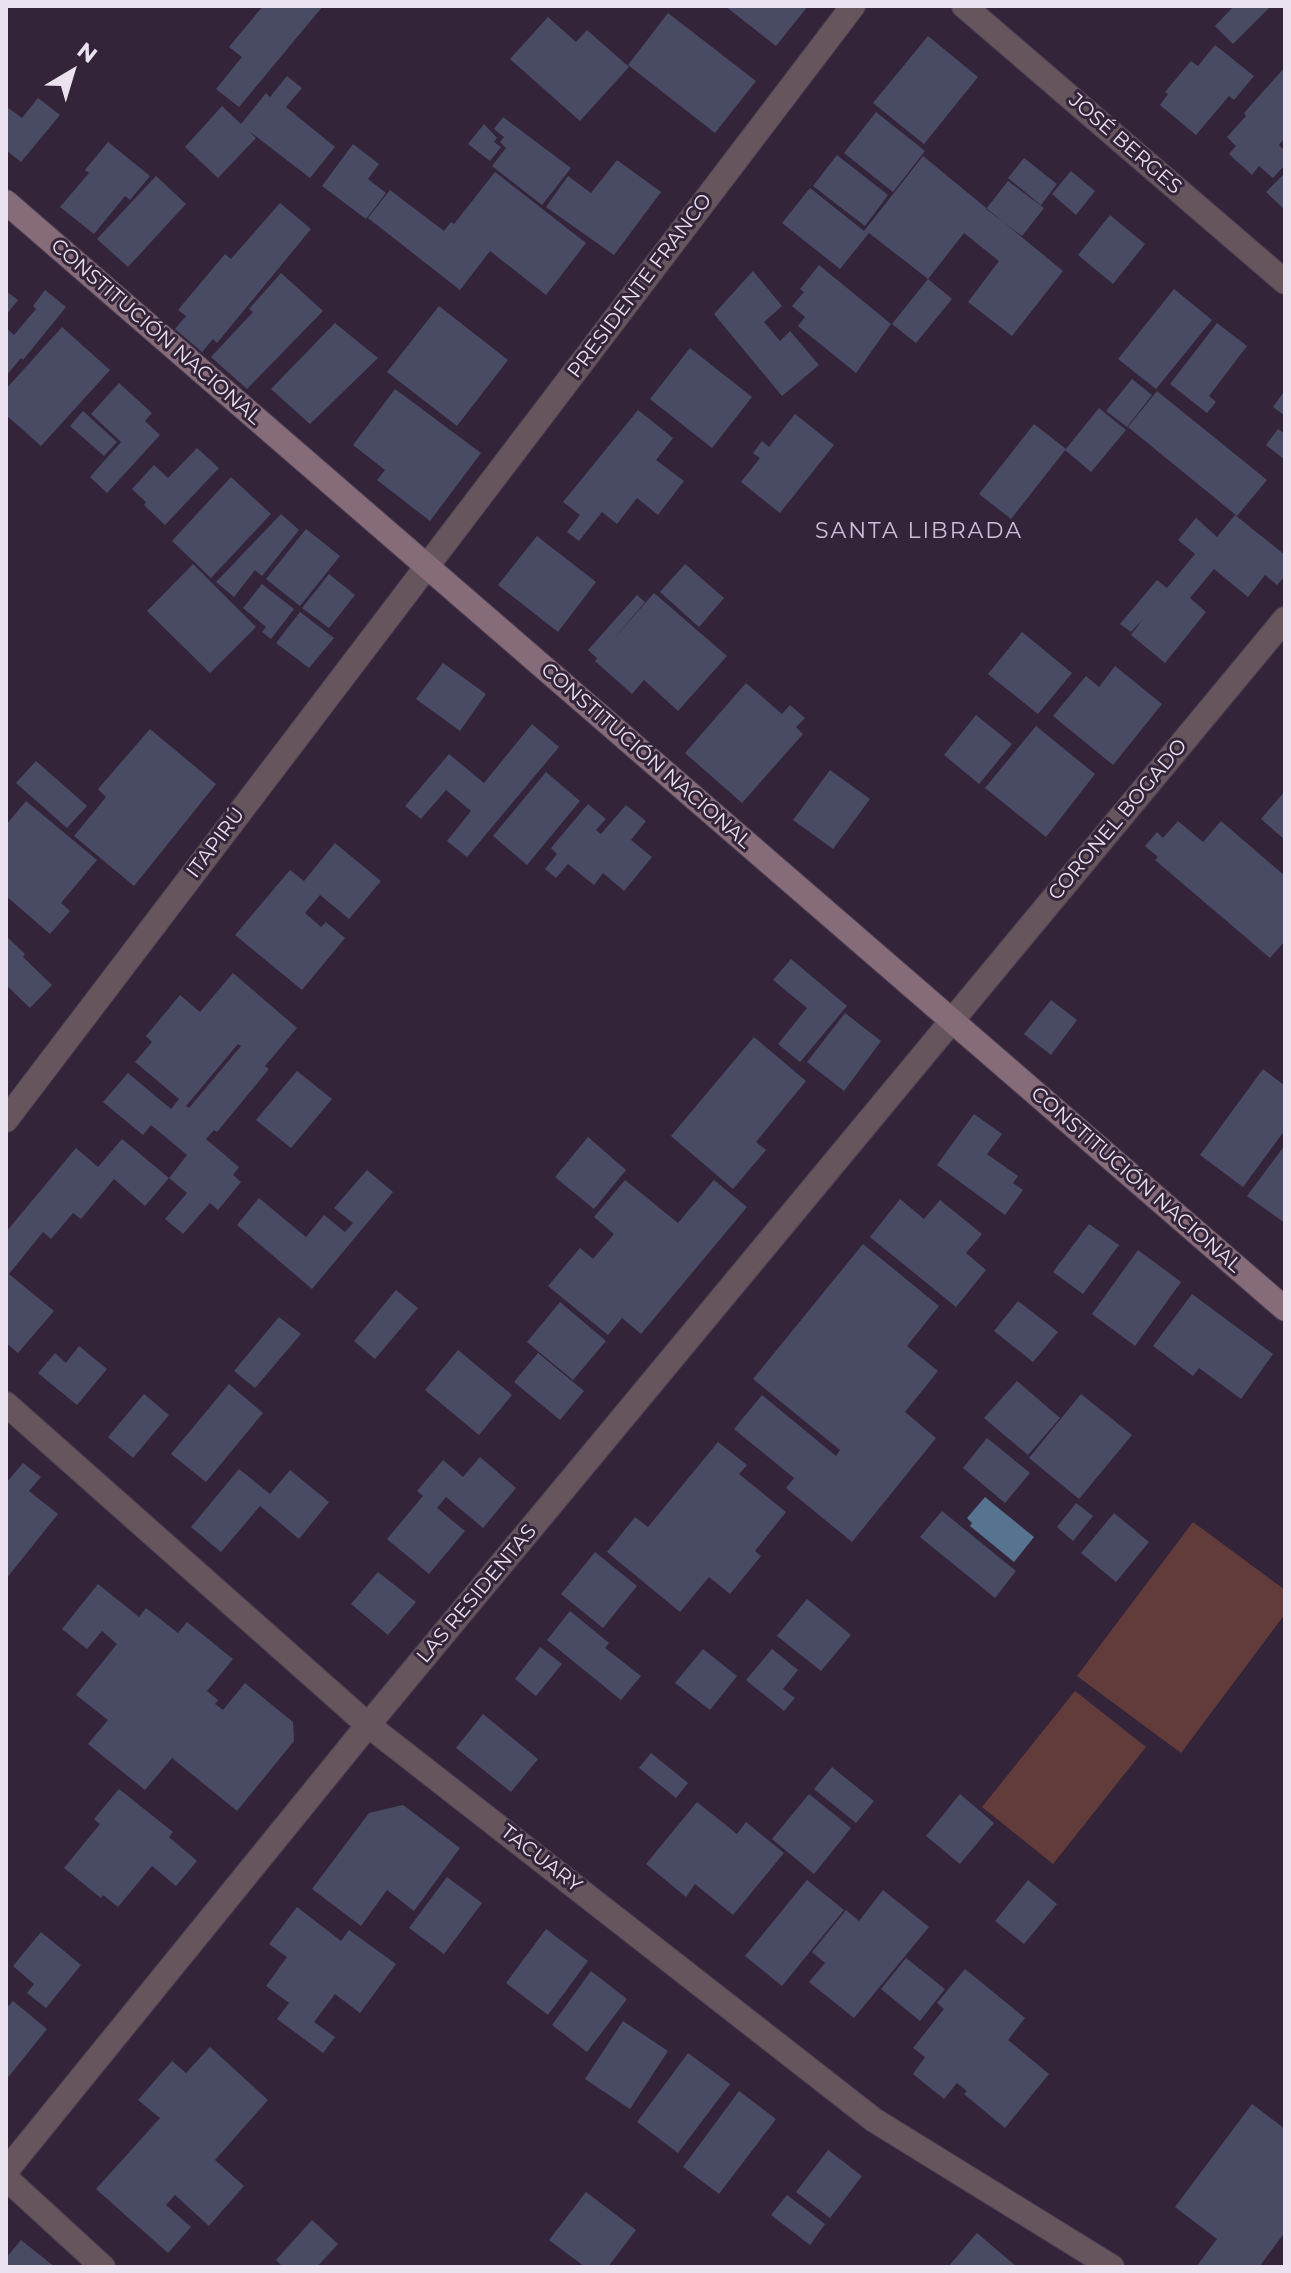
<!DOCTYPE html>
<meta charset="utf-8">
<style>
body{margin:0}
#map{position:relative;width:1291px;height:2273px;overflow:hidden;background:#33243a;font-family:Montserrat,sans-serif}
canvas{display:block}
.frame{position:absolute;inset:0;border:8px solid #ebe2f0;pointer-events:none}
.north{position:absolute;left:32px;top:32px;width:80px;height:80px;-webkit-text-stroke:6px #33243a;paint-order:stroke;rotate:38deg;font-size:22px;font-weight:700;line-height:32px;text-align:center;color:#ebe2f0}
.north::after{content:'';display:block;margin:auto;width:28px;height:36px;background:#ebe2f0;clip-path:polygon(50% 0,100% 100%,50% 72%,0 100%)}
</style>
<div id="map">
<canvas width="1291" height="2273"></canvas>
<div class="frame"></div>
<div class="north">N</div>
</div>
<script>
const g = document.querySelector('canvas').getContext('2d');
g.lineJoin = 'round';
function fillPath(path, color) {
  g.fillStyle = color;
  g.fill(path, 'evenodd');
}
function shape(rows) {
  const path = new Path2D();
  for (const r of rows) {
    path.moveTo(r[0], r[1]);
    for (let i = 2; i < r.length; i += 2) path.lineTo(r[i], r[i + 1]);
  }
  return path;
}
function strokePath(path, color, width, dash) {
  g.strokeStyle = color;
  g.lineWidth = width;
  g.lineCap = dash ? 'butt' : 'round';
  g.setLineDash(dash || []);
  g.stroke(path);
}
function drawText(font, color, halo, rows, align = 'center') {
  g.font = font + ' Montserrat,sans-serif';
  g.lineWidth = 6;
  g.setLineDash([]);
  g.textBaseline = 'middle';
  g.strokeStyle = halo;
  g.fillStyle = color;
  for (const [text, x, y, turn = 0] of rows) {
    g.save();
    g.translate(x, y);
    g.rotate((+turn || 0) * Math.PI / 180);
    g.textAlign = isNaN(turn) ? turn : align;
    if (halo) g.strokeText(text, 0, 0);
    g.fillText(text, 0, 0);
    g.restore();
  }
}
fillPath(shape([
 [1193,1522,1285,1590,1285,1614,1181,1753,1077,1676],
 [1075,1691,1146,1747,1053,1864,982,1807]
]), '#613c3b');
fillPath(shape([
 [985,1497,1034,1537,1014,1562,970,1526,972,1523,967,1518]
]), '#56738f');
fillPath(shape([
 [263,6,323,6,239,107,216,89,242,57,229,47],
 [725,6,808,6,776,46],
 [1234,6,1271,6,1233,44,1215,26],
 [668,13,756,81,715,133,628,65],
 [548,17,576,42,587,30,629,67,580,121,510,59],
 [928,36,978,77,924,144,873,103],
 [1215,45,1254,76,1234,100,1229,96,1196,135,1160,105,1168,94,1165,92,1191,61,1198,66],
 [1285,67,1285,138,1279,145,1285,151,1285,165,1273,178,1259,166,1252,175,1229,154,1236,146,1227,137,1246,116,1244,113],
 [287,76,302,88,286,107,335,147,310,178,249,131,256,138,218,178,185,147,222,106,241,124,266,93,270,97],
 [38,98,60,115,21,162,6,150,8,134,6,132,6,108,7,107,22,118],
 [876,112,925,151,893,192,844,153],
 [503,117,571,168,542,205,492,166,506,148,500,142,504,137,494,129],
 [484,124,497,138,494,142,501,147,490,161,468,144],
 [108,142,150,176,130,200,125,196,94,234,60,207,89,173,85,170],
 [353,144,379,164,368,179,386,193,366,219,322,186],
 [837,155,888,195,865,226,813,186],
 [923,156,1063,271,1012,336,968,302,999,261,964,233,928,279,952,299,916,343,892,324,928,279,869,233,840,269,782,223,810,188,864,231],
 [1024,158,1057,184,1041,205,1008,178],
 [617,160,661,192,614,255,546,207,568,176,591,193],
 [1071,171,1095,191,1076,215,1052,194],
 [495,172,586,243,546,295,490,251,460,290,368,218,390,190,444,231,451,222,454,224],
 [1285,173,1285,210,1266,192],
 [156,176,186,204,128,267,97,239],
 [1008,181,1044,208,1022,236,986,209],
 [280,203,311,229,217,343,213,339,202,352,175,329,186,316,178,310,225,254,231,259],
 [1110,215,1145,244,1113,284,1078,255],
 [819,265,891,324,856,373,798,326,805,317,792,306,804,292,800,289],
 [753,271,782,306,764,322,780,341,790,331,819,365,782,396,714,314],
 [281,273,323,311,247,389,211,357,253,312,249,309],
 [1174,289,1212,320,1156,389,1118,359],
 [45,290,66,307,23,360,21,358,6,376,6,328,14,335,36,309,33,306],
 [6,291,18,300,6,315],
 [439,306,508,360,457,426,387,372],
 [335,323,378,358,310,424,271,389],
 [1217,323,1247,346,1209,396,1216,402,1207,413,1170,384],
 [62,327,110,370,41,446,6,415,6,389],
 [690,348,752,397,712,448,650,399],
 [1132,379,1152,395,1127,427,1106,411],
 [119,383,152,413,145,421,160,435,107,493,90,477,121,442,91,414],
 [395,389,481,453,430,521,377,480,385,470,353,445],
 [1285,390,1285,416,1273,407],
 [1157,391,1267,480,1237,516,1128,427],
 [1099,408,1126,430,1091,472,1065,450],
 [638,410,673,438,656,460,684,481,658,515,637,498,617,524,602,512,579,541,567,532,580,515,563,502],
 [83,411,117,442,104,456,70,426],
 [795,414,834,445,780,513,741,482,760,458,753,453,762,441,769,447],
 [1034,424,1066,449,1011,519,979,494],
 [1278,429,1285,434,1285,460,1266,445],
 [197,448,219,468,165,525,144,505,146,502,132,489,154,465,168,478],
 [231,477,271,514,211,578,172,541],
 [281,514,299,530,262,576,255,570,234,597,216,582],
 [1235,515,1285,555,1285,576,1277,585,1265,575,1248,597,1214,569,1190,598,1206,612,1165,663,1131,635,1143,619,1131,632,1120,624,1157,580,1167,588,1195,554,1178,540,1196,518,1217,537],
 [306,529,340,556,300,606,266,579],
 [537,536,596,582,558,632,498,585],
 [193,564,256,627,210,673,147,611],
 [685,564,724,598,699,627,660,592],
 [329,574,355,595,329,628,302,608],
 [262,584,294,609,271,639,262,632,266,627,243,608],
 [654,593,727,656,678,711,644,680,632,694,595,661,597,658,588,650,637,595,645,602,613,640],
 [300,612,334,638,309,668,276,643],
 [1022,632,1072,673,1038,714,988,674],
 [443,663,486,694,460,731,416,699],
 [1115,666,1162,704,1113,765,1053,716,1086,676,1099,687],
 [746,683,782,714,790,705,805,718,796,727,803,734,742,803,685,753],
 [976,715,1012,744,979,784,944,755],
 [532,724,559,747,467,857,447,841,471,811,446,790,421,819,405,806,449,754,484,783],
 [1036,726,1095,774,1046,837,985,788],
 [150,729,216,784,134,886,74,836,106,797,98,789],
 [36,761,87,806,67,828,16,783],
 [830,770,870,799,833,849,793,820],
 [546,772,580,801,527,865,493,836],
 [1285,791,1285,840,1261,819],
 [26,801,97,860,61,903,70,911,50,934,6,896,6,825],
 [588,804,606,819,596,830,601,834,626,805,646,821,631,840,652,857,624,891,603,873,594,885,568,864,556,878,545,869,557,854,551,848],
 [1178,821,1203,842,1221,821,1285,876,1285,941,1270,958,1155,860,1158,857,1145,846,1157,832,1163,838],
 [335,843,381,881,349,919,320,895,305,913,321,927,326,922,345,938,302,990,235,935,290,870,304,881],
 [6,936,25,954,23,957,52,985,30,1008,6,985],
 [791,959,847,1006,800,1062,778,1044,807,1008,773,980],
 [233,973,297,1028,265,1066,269,1069,217,1132,214,1130,206,1139,239,1167,233,1175,241,1182,218,1210,210,1203,183,1234,165,1219,187,1193,169,1178,187,1155,151,1125,143,1135,103,1102,128,1073,171,1109,179,1099,135,1062,152,1042,146,1036,180,995,200,1012],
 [238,1044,241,1046,189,1108,186,1106],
 [1051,1000,1077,1020,1051,1055,1024,1034],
 [845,1013,881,1041,844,1091,807,1062],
 [754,1037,806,1081,756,1142,766,1150,733,1189,671,1136],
 [1263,1069,1285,1086,1285,1130,1243,1187,1200,1155],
 [297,1071,332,1099,291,1148,256,1120],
 [974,1114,1002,1134,987,1154,1018,1176,1013,1183,1023,1190,1005,1215,937,1165],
 [588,1137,626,1170,594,1209,555,1177],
 [122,1139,169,1178,145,1206,114,1179,81,1219,73,1213,51,1239,43,1232,9,1274,54,1311,18,1353,6,1343,6,1232,76,1148,98,1167],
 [1285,1145,1285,1223,1247,1196],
 [367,1170,393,1192,312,1289,237,1225,259,1198,306,1237,324,1215,345,1232,353,1223,334,1208],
 [625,1180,678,1223,714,1180,747,1207,641,1334,622,1318,608,1335,548,1286,580,1248,593,1259,614,1234,594,1217],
 [900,1199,924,1219,940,1200,982,1234,966,1253,986,1270,956,1307,870,1237],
 [1089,1224,1119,1245,1083,1294,1053,1272],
 [863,1244,939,1306,907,1346,938,1371,905,1412,936,1438,852,1542,786,1488,794,1478,734,1429,762,1395,836,1456,840,1450,753,1379],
 [1138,1250,1181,1282,1135,1346,1092,1314],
 [396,1290,418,1308,375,1359,354,1341],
 [1192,1294,1273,1354,1241,1399,1199,1368,1193,1376,1153,1346],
 [1018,1301,1058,1332,1033,1362,994,1331],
 [560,1302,606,1341,573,1380,527,1342],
 [279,1317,301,1334,255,1388,234,1371],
 [79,1346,107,1369,77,1405,38,1373,55,1353,66,1363],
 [458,1350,512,1395,479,1435,425,1390],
 [538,1353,584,1391,560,1420,514,1382],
 [1017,1381,1060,1418,1028,1455,984,1418],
 [229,1384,263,1413,206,1482,171,1454],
 [144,1394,169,1415,133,1458,108,1437],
 [1081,1394,1132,1435,1079,1499,1029,1458],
 [987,1438,1030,1473,1005,1503,963,1468],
 [718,1442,747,1465,739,1474,786,1512,755,1551,761,1556,730,1594,709,1577,680,1612,607,1552,635,1517,648,1527],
 [480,1457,516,1488,483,1528,446,1497,437,1508,465,1531,429,1574,387,1539,423,1496,417,1491,443,1460,463,1477],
 [23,1463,41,1477,29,1491,58,1514,6,1579,6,1483],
 [239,1469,270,1494,290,1470,329,1502,299,1539,260,1506,221,1552,191,1527],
 [1076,1503,1093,1516,1073,1541,1057,1527],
 [942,1511,1016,1571,995,1598,920,1537],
 [1114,1513,1149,1542,1116,1582,1081,1553],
 [595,1552,637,1586,603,1628,561,1594],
 [378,1572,416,1602,388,1635,351,1604],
 [98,1584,139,1617,146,1608,178,1633,187,1622,233,1659,207,1691,218,1700,215,1704,223,1710,245,1683,293,1722,294,1741,237,1811,172,1758,145,1790,88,1744,108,1720,76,1695,117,1644,102,1631,87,1649,62,1629],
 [807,1599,851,1635,821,1671,777,1636],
 [570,1611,609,1643,605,1648,641,1676,621,1700,547,1640],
 [540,1647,562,1664,536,1696,515,1679],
 [703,1649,737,1676,710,1710,675,1683],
 [772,1649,798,1670,783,1689,795,1698,784,1711,746,1680],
 [483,1714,538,1759,511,1792,456,1748],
 [651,1753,688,1783,676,1798,639,1768],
 [832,1767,874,1801,856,1823,814,1789],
 [119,1789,173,1832,169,1837,197,1861,176,1886,152,1866,118,1907,103,1895,101,1898,64,1868,100,1824,94,1819],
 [809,1794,851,1828,814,1874,772,1839],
 [960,1794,994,1823,960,1864,926,1836],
 [697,1802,737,1834,746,1822,784,1853,733,1915,695,1884,686,1897,646,1864],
 [403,1805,460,1848,414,1911,387,1890,361,1926,312,1889,369,1813],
 [447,1877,482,1903,444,1954,409,1928],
 [807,1880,844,1910,782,1986,745,1956],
 [1028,1880,1057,1904,1024,1944,995,1921],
 [883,1890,929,1927,854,2018,809,1982,825,1963,812,1952,846,1910,859,1921],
 [297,1907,341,1941,349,1930,396,1964,360,2013,335,1994,314,2022,335,2037,323,2053,277,2019,289,2003,266,1986,287,1957,269,1944],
 [546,1929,588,1961,548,2015,506,1983],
 [41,1932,81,1965,46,2008,27,1993,34,1984,13,1966],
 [906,1958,945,1989,920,2021,881,1989],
 [965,1969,1025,2018,1008,2040,1049,2074,1005,2128,964,2094,967,2091,957,2083,944,2099,913,2074,925,2057,913,2048,944,2009,937,2003],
 [591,1971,627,1999,587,2052,552,2025],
 [13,2001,47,2029,6,2080,6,2009],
 [623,2021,668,2051,630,2109,585,2079],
 [210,2047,268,2100,215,2160,244,2186,209,2226,175,2195,166,2205,191,2227,168,2253,96,2189,160,2118,138,2100,172,2061,186,2073],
 [688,2053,730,2084,678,2153,637,2122],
 [739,2091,776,2119,719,2194,683,2167],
 [1252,2104,1285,2129,1285,2232,1259,2267,1196,2267,1217,2239,1175,2207],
 [828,2150,862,2176,830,2218,796,2192],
 [586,2192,636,2230,608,2267,585,2267,549,2240],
 [787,2195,825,2224,810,2245,771,2215],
 [312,2220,338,2244,317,2267,283,2267,276,2260],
 [977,2233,1017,2267,948,2267],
 [21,2240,26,2244,55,2267,6,2267,6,2258]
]), '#494b65');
const street = shape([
 [964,6,1285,282],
 [6,1120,853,6],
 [6,1404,368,1725,874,2120,1112,2267],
 [6,2171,368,1725,1285,619],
 [6,2178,103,2267]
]);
const secondary = shape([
 [6,202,1285,1309]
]);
strokePath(street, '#4d3f53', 26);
strokePath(secondary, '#4d3f53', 26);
strokePath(street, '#66555d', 24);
strokePath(secondary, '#866c79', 24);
drawText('20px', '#ebe2f0', '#33243a', [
 ["JOSÉ BERGES",1125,144,41],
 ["PRESIDENTE FRANCO",640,286,-53],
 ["CONSTITUCIÓN NACIONAL",156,332,41],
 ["CONSTITUCIÓN NACIONAL",646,756,41],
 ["CORONEL BOGADO",1118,820,-50],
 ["ITAPIRÚ",216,843,-53],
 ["CONSTITUCIÓN NACIONAL",1136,1180,41],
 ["LAS RESIDENTAS",477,1594,-50],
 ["TACUARY",541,1859,38]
]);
g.letterSpacing = '2px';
drawText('22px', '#d0beda', '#33243a', [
 ["SANTA LIBRADA",919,532]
]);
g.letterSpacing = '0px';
</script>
